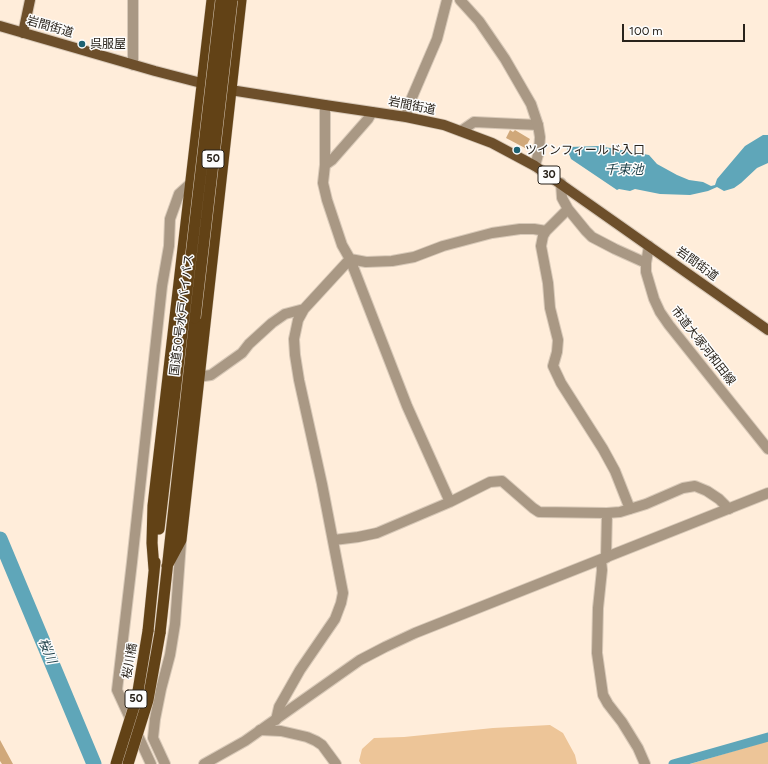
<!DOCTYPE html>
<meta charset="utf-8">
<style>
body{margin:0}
#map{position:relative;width:768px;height:764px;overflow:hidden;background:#ffedda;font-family:Figtree,sans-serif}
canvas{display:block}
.scale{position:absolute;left:622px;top:24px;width:123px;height:18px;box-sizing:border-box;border:2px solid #29231b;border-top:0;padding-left:5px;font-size:12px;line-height:14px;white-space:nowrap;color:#29231b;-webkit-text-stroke:3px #fdfdfd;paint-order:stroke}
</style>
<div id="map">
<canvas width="768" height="764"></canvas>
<div class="scale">100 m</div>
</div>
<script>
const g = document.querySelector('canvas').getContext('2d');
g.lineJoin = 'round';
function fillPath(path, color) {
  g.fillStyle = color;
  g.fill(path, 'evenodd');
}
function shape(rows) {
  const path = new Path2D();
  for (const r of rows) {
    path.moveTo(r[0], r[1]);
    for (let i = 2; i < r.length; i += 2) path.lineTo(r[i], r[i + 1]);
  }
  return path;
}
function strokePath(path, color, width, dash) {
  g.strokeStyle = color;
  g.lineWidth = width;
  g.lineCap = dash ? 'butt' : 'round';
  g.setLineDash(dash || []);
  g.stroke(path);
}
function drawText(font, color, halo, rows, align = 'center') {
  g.font = font + ' Figtree,"Noto Sans JP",sans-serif';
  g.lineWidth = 3;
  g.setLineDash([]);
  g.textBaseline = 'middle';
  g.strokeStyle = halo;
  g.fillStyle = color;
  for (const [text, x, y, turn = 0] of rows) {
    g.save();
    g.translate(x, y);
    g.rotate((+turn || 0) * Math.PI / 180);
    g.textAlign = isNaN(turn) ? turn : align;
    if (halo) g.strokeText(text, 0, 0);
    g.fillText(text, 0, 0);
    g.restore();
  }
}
fillPath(shape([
 [550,725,563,733,575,755,577,764,361,764,359,761,362,749,374,738,404,737,493,728],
 [768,741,768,764,690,764]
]), '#edc598');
fillPath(shape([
 [763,135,768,135,768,163,757,168,741,183,734,188,724,191,717,187,708,191,690,195,660,194,635,189,630,191,619,189,617,190,571,159,567,149,569,147,599,146,649,155,657,164,677,175,689,180,703,182,711,186,715,185,717,179,745,146]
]), '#5fa6b9');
strokePath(shape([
 [673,764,768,737]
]), '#5fa6b9', 9);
strokePath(shape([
 [0,539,94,764]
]), '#5fa6b9', 15);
fillPath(shape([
 [510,130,513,132,515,130,530,139,525,148,506,138],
 [0,740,13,764,2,764,0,761]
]), '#d0a87a');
const minor = shape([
 [133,65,133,0],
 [325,105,325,165,323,183,327,200,342,245,350,259,407,406,450,502],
 [406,117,410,102,437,39,447,0],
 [461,131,474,122,538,125],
 [325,165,332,160,368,119,372,112],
 [561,183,562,198,568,209,586,231,592,237,615,249,646,263],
 [568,209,546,231,543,236,541,246,548,283,550,308,558,340,557,352,553,366,561,383,603,449,615,471,630,509],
 [350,259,366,262,392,261,414,257,443,246,492,233,520,229,534,229,546,231],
 [198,377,211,375,242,353,249,344,272,323,285,314,304,309],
 [334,540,358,537,377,533,450,502,490,482,502,481,533,508,539,512,607,513,620,512,646,504,683,488,695,486,707,491,719,499,729,509],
 [606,558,607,513],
 [601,560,602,570,598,608,597,653,603,695,608,704,622,722,638,748,645,764],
 [276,720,279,707,300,670,335,619,341,603,343,593,322,484,299,380,295,355,294,339,298,320,304,309,350,259],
 [260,730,281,731,307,737,316,741,322,745,336,764]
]);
const tertiary = shape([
 [460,0,479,21,505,59,531,104,538,125,540,137,539,151,535,166],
 [649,246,646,263,646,272,654,299,660,312,669,325,768,449],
 [151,764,117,690,132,562,162,286,169,246,170,219,179,194,190,184],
 [165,764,153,738,155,719,161,689,170,655,175,624,181,542],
 [204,764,245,741,360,660,385,647,415,633,768,493]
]);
const primary = shape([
 [0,26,155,71,209,85],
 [23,33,30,0],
 [224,89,325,105,406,117,444,125,492,143,535,166,768,330]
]);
const trunk = shape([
 [159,529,184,316],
 [167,566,181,540,241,0],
 [154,569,152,543,153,506,212,0],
 [148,631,155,562],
 [160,633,195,318]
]);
strokePath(minor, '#d8c9b8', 12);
strokePath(tertiary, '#d8c9b8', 12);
strokePath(primary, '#d8c9b8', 12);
strokePath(trunk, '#d8c9b8', 12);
strokePath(minor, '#a99884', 10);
strokePath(tertiary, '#a99884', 10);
strokePath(primary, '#6d4f2b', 10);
strokePath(trunk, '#624216', 11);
const trunkBridge = shape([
 [184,316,221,0],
 [195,318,232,0],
 [116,764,137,697,148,631],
 [128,764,148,700,160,633]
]);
strokePath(trunkBridge, '#d8c9b8', 12, []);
strokePath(trunkBridge, '#624216', 11);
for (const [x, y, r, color] of [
 [82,44,4,"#1d6273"],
 [517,150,4,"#1d6273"]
]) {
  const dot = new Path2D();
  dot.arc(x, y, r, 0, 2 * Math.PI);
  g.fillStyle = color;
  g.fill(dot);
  strokePath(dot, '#fdfdfd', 1.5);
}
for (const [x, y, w] of [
 [213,159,22],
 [549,175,22],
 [136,699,22]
]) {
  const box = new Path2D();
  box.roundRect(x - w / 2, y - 9, w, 18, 3);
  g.fillStyle = '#fdfdfd';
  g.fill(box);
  strokePath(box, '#29231b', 1);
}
drawText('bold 11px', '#29231b', null, [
 ["50",213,159],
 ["30",549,175],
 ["50",136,699]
]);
drawText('12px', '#29231b', '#fdfdfd', [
 ["岩間街道",50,27,16],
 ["岩間街道",412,106,11],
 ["岩間街道",697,264,36],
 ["国道50号水戸バイパス",182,315,-83],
 ["市道大塚河和田線",703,346,52],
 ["桜川橋",130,661,-80]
]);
drawText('12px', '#29231b', '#fdfdfd', [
 ["呉服屋",90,44],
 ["ツインフィールド入口",525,150]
], 'left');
drawText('italic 13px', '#1c3f48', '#fdfdfd', [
 ["千束池",624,170],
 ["桜川",47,651,67]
]);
</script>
